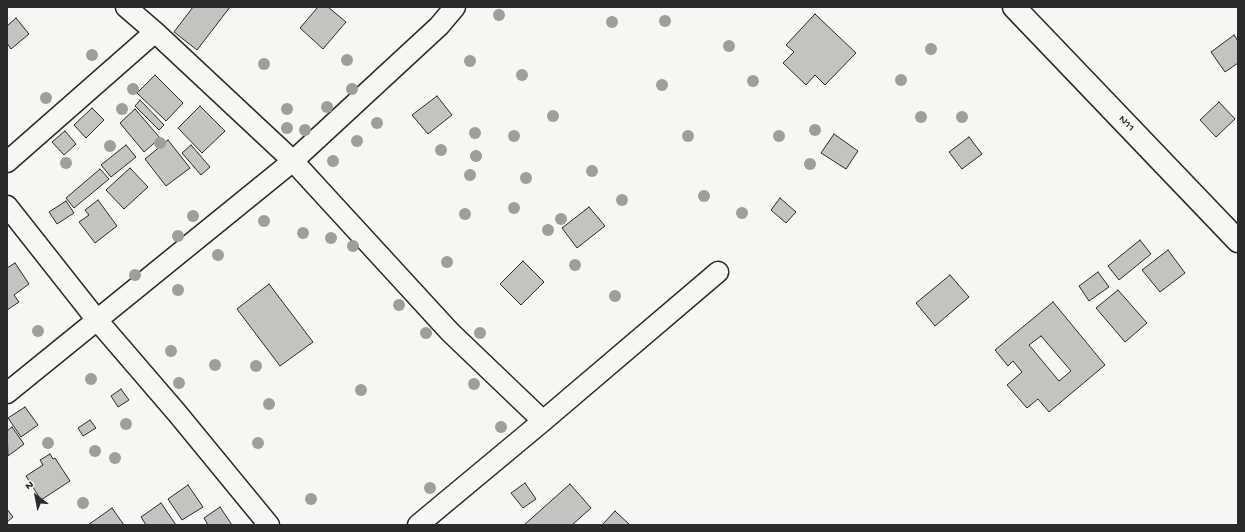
<!DOCTYPE html>
<style>
body{margin:0}
#map{position:relative;width:1245px;height:532px;overflow:hidden;background:#f6f6f2;font-family:"Gochi Hand",sans-serif}
canvas{display:block}
.frame{position:absolute;inset:0;border:8px solid #2b2b2b;pointer-events:none}
.north{position:absolute;left:16px;top:476px;width:40px;height:40px;-webkit-text-stroke:3px #f6f6f2;paint-order:stroke;rotate:328deg;font-size:11px;font-weight:700;line-height:16px;text-align:center;color:#2b2b2b}
.north::after{content:'';display:block;margin:auto;width:14px;height:18px;background:#2b2b2b;clip-path:polygon(50% 0,100% 100%,50% 72%,0 100%)}
</style>
<div id="map">
<canvas width="1245" height="532"></canvas>
<div class="frame"></div>
<div class="north">N</div>
</div>
<script>
const g = document.querySelector('canvas').getContext('2d');
g.lineJoin = 'round';
function fillPath(path, color) {
  g.fillStyle = color;
  g.fill(path, 'evenodd');
}
function shape(rows) {
  const path = new Path2D();
  for (const r of rows) {
    path.moveTo(r[0], r[1]);
    for (let i = 2; i < r.length; i += 2) path.lineTo(r[i], r[i + 1]);
  }
  return path;
}
function strokePath(path, color, width, dash) {
  g.strokeStyle = color;
  g.lineWidth = width;
  g.lineCap = dash ? 'butt' : 'round';
  g.setLineDash(dash || []);
  g.stroke(path);
}
function drawText(font, color, halo, rows, align = 'center') {
  g.font = font + ' "Gochi Hand",sans-serif';
  g.lineWidth = 3;
  g.setLineDash([]);
  g.textBaseline = 'middle';
  g.strokeStyle = halo;
  g.fillStyle = color;
  for (const [text, x, y, turn = 0] of rows) {
    g.save();
    g.translate(x, y);
    g.rotate((+turn || 0) * Math.PI / 180);
    g.textAlign = isNaN(turn) ? turn : align;
    if (halo) g.strokeText(text, 0, 0);
    g.fillText(text, 0, 0);
    g.restore();
  }
}
const building = shape([
 [193,7,230,7,197,50,174,32,193,7],
 [318,7,328,7,346,22,323,49,300,28,318,7],
 [815,14,856,53,825,85,815,75,806,85,783,63,794,52,786,45,815,14],
 [16,18,29,34,11,49,7,43,7,26,16,18],
 [1234,35,1238,41,1238,63,1225,72,1211,52,1234,35],
 [155,75,183,103,166,121,137,93,155,75],
 [437,96,452,115,428,134,412,115,437,96],
 [140,100,164,125,159,130,135,106,140,100],
 [1219,102,1235,119,1216,137,1200,120,1219,102],
 [200,106,225,131,202,153,178,128,200,106],
 [92,108,104,120,86,138,74,125,92,108],
 [135,109,160,138,144,152,120,123,135,109],
 [65,131,76,144,64,155,52,142,65,131],
 [834,134,858,151,846,169,821,153,834,134],
 [969,137,982,154,962,169,949,152,969,137],
 [168,140,190,168,166,186,145,159,168,140],
 [126,145,136,157,111,177,101,165,126,145],
 [191,145,210,167,201,175,182,153,191,145],
 [130,168,148,187,124,209,106,190,130,168],
 [100,169,109,179,74,208,66,198,100,169],
 [780,198,796,212,786,223,771,210,780,198],
 [98,200,117,226,95,243,79,222,89,215,85,210,98,200],
 [66,201,74,213,57,224,49,212,66,201],
 [589,207,605,226,577,248,562,228,589,207],
 [1140,240,1151,254,1119,280,1108,266,1140,240],
 [1168,250,1185,273,1160,292,1142,270,1168,250],
 [523,261,544,282,521,305,500,284,523,261],
 [15,263,29,284,14,295,19,302,7,310,7,268,15,263],
 [1098,272,1109,287,1089,301,1079,286,1098,272],
 [950,275,969,297,935,326,916,303,950,275],
 [269,284,313,342,280,366,237,309,269,284],
 [1118,290,1147,323,1125,342,1096,308,1118,290],
 [1053,302,1105,365,1049,412,1038,399,1027,408,1007,385,1022,372,1013,361,1008,366,995,350,1053,302],
 [1041,336,1071,371,1059,381,1029,345,1041,336],
 [121,389,129,400,118,407,111,396,121,389],
 [25,407,38,425,21,437,8,418,25,407],
 [90,420,96,428,83,436,78,428,90,420],
 [12,427,24,444,8,456,7,431,12,427],
 [50,454,53,459,55,458,70,481,41,500,26,476,43,465,40,460,50,454],
 [525,483,536,499,523,508,511,493,525,483],
 [570,484,591,508,572,525,524,525,570,484],
 [188,485,203,507,182,520,168,499,188,485],
 [161,503,176,525,146,525,141,517,161,503],
 [220,507,232,525,208,525,204,518,220,507],
 [112,508,124,525,88,525,112,508],
 [7,509,13,517,7,522,7,509],
 [615,511,630,525,602,525,615,511]
]);
fillPath(building, '#c3c3c0');
strokePath(building, '#2b2b2b', 1);
const street = shape([
 [126,7,155,32,293,161,450,332,543,421],
 [7,162,155,32],
 [7,206,97,320,177,413,269,525],
 [7,393,293,161,439,26,455,7],
 [418,525,543,421,718,272]
]);
const primary = shape([
 [1014,7,1238,241]
]);
strokePath(street, '#2b2b2b', 23);
strokePath(primary, '#2b2b2b', 25);
strokePath(street, '#f6f6f2', 20);
strokePath(primary, '#f6f6f2', 22);
g.fillStyle = '#9e9e9c';
for (const [x, y] of [
 [499,15],
 [665,21],
 [612,22],
 [729,46],
 [931,49],
 [92,55],
 [347,60],
 [470,61],
 [264,64],
 [522,75],
 [901,80],
 [753,81],
 [662,85],
 [133,89],
 [352,89],
 [46,98],
 [327,107],
 [122,109],
 [287,109],
 [553,116],
 [921,117],
 [962,117],
 [377,123],
 [287,128],
 [305,130],
 [815,130],
 [475,133],
 [514,136],
 [688,136],
 [779,136],
 [357,141],
 [160,143],
 [110,146],
 [441,150],
 [476,156],
 [333,161],
 [66,163],
 [810,164],
 [592,171],
 [470,175],
 [526,178],
 [704,196],
 [622,200],
 [514,208],
 [742,213],
 [465,214],
 [193,216],
 [561,219],
 [264,221],
 [548,230],
 [303,233],
 [178,236],
 [331,238],
 [353,246],
 [218,255],
 [447,262],
 [575,265],
 [135,275],
 [178,290],
 [615,296],
 [399,305],
 [38,331],
 [426,333],
 [480,333],
 [171,351],
 [215,365],
 [256,366],
 [91,379],
 [179,383],
 [474,384],
 [361,390],
 [269,404],
 [126,424],
 [501,427],
 [48,443],
 [258,443],
 [95,451],
 [115,458],
 [430,488],
 [311,499],
 [83,503]
]) {
  g.beginPath();
  g.arc(x, y, 6, 0, 2 * Math.PI);
  g.fill();
}
drawText('12px', '#2b2b2b', '#f6f6f2', [
 ["N11",1126,124,46]
]);
</script>
